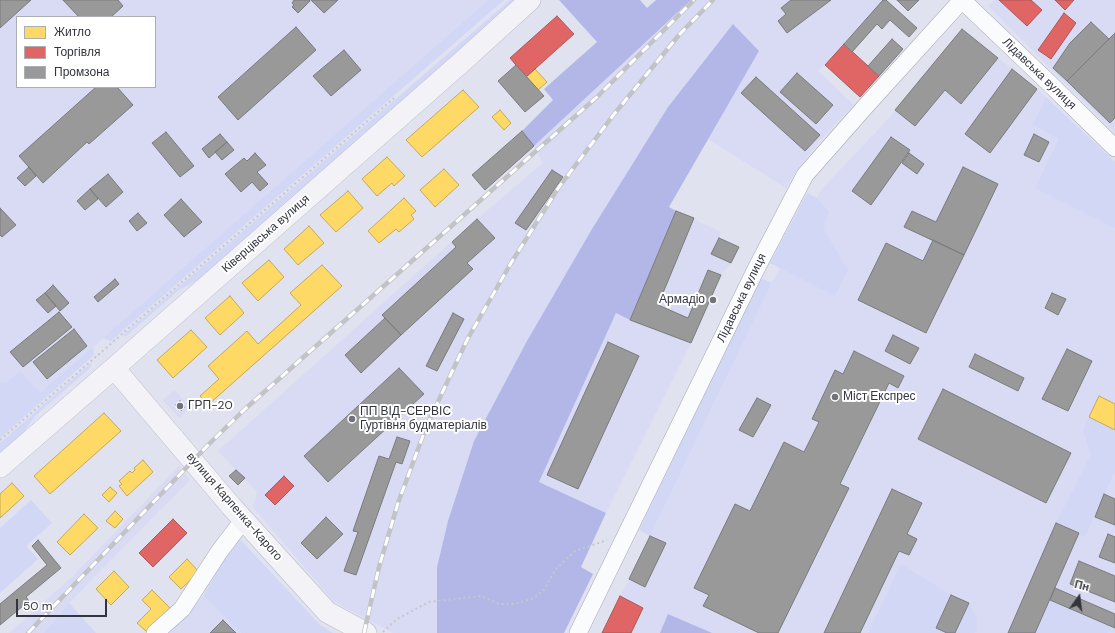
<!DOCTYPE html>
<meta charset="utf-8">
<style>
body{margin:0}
#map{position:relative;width:1115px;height:633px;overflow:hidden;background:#e0e2f0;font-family:"DM Sans",sans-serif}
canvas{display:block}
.legend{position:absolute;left:16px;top:16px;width:140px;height:72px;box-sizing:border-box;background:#fff;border:1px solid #adaeb2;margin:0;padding:5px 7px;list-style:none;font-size:12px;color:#33353e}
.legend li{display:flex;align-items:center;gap:8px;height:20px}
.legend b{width:20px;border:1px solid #adaeb2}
.north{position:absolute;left:1059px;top:577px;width:40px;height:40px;-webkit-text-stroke:3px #fff;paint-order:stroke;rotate:14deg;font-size:11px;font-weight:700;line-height:16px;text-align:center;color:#33353e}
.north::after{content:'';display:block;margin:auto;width:14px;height:18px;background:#33353e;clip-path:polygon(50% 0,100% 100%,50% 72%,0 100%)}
.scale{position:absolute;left:16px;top:599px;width:91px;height:18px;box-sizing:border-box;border:2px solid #33353e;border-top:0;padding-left:5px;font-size:12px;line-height:14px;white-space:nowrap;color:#33353e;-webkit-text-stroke:3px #fff;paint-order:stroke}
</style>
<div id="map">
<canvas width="1115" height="633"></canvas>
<ul class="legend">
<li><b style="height:11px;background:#ffd966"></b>Житло</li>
<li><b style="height:11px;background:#e06666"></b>Торгівля</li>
<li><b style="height:11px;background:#999"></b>Промзона</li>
</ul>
<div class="north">Пн</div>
<div class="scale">50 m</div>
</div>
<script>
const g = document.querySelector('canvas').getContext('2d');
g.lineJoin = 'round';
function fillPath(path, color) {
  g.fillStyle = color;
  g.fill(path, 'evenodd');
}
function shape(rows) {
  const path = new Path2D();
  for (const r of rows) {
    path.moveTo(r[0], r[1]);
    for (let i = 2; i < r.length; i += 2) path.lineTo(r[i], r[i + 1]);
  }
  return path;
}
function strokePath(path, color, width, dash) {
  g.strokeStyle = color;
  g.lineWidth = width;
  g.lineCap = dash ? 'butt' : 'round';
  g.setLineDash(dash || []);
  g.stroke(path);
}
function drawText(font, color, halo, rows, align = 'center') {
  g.font = font + ' "DM Sans",sans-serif';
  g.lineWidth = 4;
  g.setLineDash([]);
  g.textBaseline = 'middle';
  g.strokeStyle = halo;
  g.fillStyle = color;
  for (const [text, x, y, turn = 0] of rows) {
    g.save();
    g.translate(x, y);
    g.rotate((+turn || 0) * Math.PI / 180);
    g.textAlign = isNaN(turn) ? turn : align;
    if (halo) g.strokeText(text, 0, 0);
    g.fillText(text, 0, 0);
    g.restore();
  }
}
fillPath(shape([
 [0,0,488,0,0,429],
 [17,17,155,17,155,87,17,87],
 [691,0,883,0,818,71,854,105,823,137,798,168,786,188,708,139,759,51,733,24,668,107,592,229,448,521,437,567,437,633,393,633,333,601,253,507,257,492,245,479,229,476,236,470,218,451,477,219,543,163,534,146],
 [994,0,1115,0,1115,133,988,6],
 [962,29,1037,89,1115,162,1115,633,602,633,650,536,772,283,821,190,889,118],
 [975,355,1024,378,1018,390,969,367],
 [676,211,721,232,719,238,739,247,731,263,721,275,691,343,606,513,539,482,616,313,630,319],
 [174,390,190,407,179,418,163,400],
 [179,466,190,480,69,603,44,633,9,633,73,576],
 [203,596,241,633,170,633]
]), '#d8dbf3');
fillPath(shape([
 [488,0,504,0,111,341,103,338],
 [510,0,519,0,202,278,179,290,125,337,123,335],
 [1046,97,1115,162,1115,228,1035,188,1059,139,1033,125],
 [807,193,817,198,829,212,823,228,848,270,835,296,770,263],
 [760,278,772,283,650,536,639,530],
 [93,347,94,355,0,438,0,383,2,381,5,384,20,371,40,393],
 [92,362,90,368,35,416,21,436,0,454,0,443],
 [1089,417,1115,430,1115,471,1085,537,1056,523,1091,455,1083,429],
 [31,500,52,523,26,546,38,559,0,593,0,528],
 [237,536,320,625,333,633,241,633,203,596],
 [901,564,951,595,936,628,947,633,868,633],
 [1050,600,1115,628,1115,633,1108,631,1107,633,1035,633],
 [69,603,96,633,44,633],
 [969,603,977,619,977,629,974,633,955,633]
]), '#d3d7f6');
fillPath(shape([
 [559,0,640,0,647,8,656,0,691,0,534,146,522,131,553,100,544,89,597,42],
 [733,24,759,51,669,207,676,211,630,320,616,313,539,482,606,513,581,567,593,574,564,633,437,633,437,567,448,521,474,441,527,341,592,229,668,107],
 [668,614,712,633,660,633]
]), '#b3b7e7');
const homes = shape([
 [535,69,547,82,538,90,526,77,535,69],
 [463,90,479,107,422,157,406,140,463,90],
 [500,110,511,123,504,130,492,117,500,110],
 [387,157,405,176,394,186,392,183,377,196,362,179,387,157],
 [444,169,459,185,435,207,420,190,444,169],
 [348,191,363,208,336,232,320,215,348,191],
 [404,198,416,211,411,215,414,219,399,232,396,229,379,243,368,231,404,198],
 [309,226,324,243,298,265,284,249,309,226],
 [269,260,284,277,258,301,242,283,269,260],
 [322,265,342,286,208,405,200,396,219,379,208,366,247,331,258,344,301,305,290,293,322,265],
 [230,296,244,313,220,335,205,318,230,296],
 [191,330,207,347,173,378,157,360,191,330],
 [1099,396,1115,404,1115,430,1089,417,1099,396],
 [104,413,121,431,50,494,34,476,104,413],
 [143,460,153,472,127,496,119,486,122,484,119,481,130,471,132,473,135,470,134,468,143,460],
 [12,483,24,496,0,518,0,494,12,483],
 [110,487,117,493,109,502,102,495,110,487],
 [115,511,123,519,115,528,106,521,115,511],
 [84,514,98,528,70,555,57,542,84,514],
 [187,559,199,572,181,589,169,577,187,559],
 [114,571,129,587,111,605,96,589,114,571],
 [152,590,170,608,147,632,137,623,151,609,142,600,152,590]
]);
fillPath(homes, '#ffd966');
strokePath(homes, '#c2a85a', 1);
const shops = shape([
 [999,0,1031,0,1042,10,1027,26,999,0],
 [1055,0,1074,0,1065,10,1055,0],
 [1064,13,1076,23,1051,59,1038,50,1064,13],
 [557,16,574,34,526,77,510,58,557,16],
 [844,44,879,76,860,97,825,65,844,44],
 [284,476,294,486,275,505,265,495,284,476],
 [173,519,187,533,153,567,139,553,173,519],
 [620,596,643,608,631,633,602,633,620,596]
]);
fillPath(shops, '#e06666');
strokePath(shops, '#ac575a', 1);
const industry = shape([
 [0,0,31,0,0,28,0,0],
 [63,0,118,0,123,6,111,17,79,17,63,0],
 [294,0,309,0,310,1,298,13,292,7,294,5,292,3,294,0],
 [311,0,338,0,324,13,311,0],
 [791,0,831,0,787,33,778,21,786,14,781,8,791,0],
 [883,0,886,0,917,28,909,37,890,20,882,29,877,24,852,52,844,44,883,0],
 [897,0,919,0,908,11,897,0],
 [1091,22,1109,39,1067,81,1053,68,1070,43,1091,22],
 [296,27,316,50,238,120,218,97,296,27],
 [962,29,998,58,961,104,945,90,915,126,895,110,962,29],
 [1115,33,1115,118,1110,123,1067,81,1115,33],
 [892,39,903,49,879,76,868,66,892,39],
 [344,50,361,70,331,96,313,76,344,50],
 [516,65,544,96,525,112,498,81,516,65],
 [1012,69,1037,89,990,153,965,134,1012,69],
 [797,73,833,105,816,124,780,92,797,73],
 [756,77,820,135,805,151,741,93,756,77],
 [96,87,117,87,133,105,89,144,87,142,43,183,19,156,96,87],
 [522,131,534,146,485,190,472,175,522,131],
 [166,132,194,166,180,177,152,143,166,132],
 [220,134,227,142,209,158,202,149,220,134],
 [1034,134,1049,142,1039,162,1024,155,1034,134],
 [891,137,910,150,871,205,852,191,891,137],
 [227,142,234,150,222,160,215,152,227,142],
 [255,153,266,165,257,172,268,184,260,191,252,182,241,192,225,174,244,158,247,161,255,153],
 [909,153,924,164,917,174,902,163,909,153],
 [29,167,36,176,25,186,17,178,29,167],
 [963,167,998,184,964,255,904,227,912,211,936,222,963,167],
 [552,170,563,177,526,230,515,223,552,170],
 [108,174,123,192,106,207,90,189,108,174],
 [90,189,98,199,85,210,77,201,90,189],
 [181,199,202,222,184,237,164,215,181,199],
 [0,208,16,225,2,237,0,235,0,208],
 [676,211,694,218,658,305,688,318,708,270,721,275,691,343,630,320,676,211],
 [138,213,147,223,137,231,129,221,138,213],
 [477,219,495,238,467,263,473,269,401,335,382,315,456,247,452,242,477,219],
 [719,238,739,247,731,263,711,254,719,238],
 [933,240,964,255,926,333,858,300,886,243,923,261,933,240],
 [115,279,119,284,98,302,94,297,115,279],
 [53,285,69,303,60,311,45,293,53,285],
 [45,293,56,306,48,313,36,300,45,293],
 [1052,293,1066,299,1058,315,1045,308,1052,293],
 [59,312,72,327,23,367,10,352,59,312],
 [453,313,464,319,437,371,426,366,453,313],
 [385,318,401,335,361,373,345,355,385,318],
 [74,329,87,346,47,379,33,362,74,329],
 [893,335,919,348,910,364,885,351,893,335],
 [608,342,639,356,578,489,547,475,608,342],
 [1067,349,1092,361,1068,411,1042,399,1067,349],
 [854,351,904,376,898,388,889,383,840,484,849,488,778,633,759,633,703,606,709,595,694,588,735,504,750,511,784,442,804,452,819,422,812,419,835,370,843,374,854,351],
 [975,354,1024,378,1018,391,969,367,975,354],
 [399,368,424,394,328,482,304,456,399,368],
 [943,389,1071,453,1046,503,918,439,943,389],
 [757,398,771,405,753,437,739,430,757,398],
 [180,401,185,407,181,411,175,405,180,401],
 [397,437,410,441,402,464,396,462,356,575,344,571,358,532,353,531,379,456,389,459,397,437],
 [236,470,245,478,238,485,229,476,236,470],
 [892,489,922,503,907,534,917,539,909,555,899,551,860,633,824,633,892,489],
 [1104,494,1115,499,1115,525,1095,517,1104,494],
 [326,517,343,534,317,559,301,543,326,517],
 [1056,523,1079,533,1035,633,1008,633,1056,523],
 [1108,534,1115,537,1115,563,1099,557,1108,534],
 [650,536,666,543,645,587,629,579,650,536],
 [38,540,61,568,26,597,29,601,0,625,0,604,47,565,32,546,38,540],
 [1079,561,1115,576,1115,602,1070,584,1079,561],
 [1055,588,1115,614,1115,628,1050,600,1055,588],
 [951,595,969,603,955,633,947,633,936,628,951,595],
 [223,620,236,633,210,633,223,620]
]);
fillPath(industry, '#999');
strokePath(industry, '#7a7b7e', 1);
const minor = shape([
 [962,0,1049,83,1115,148],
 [155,633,182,609,219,552,244,519],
 [578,633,756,269,805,175,864,108,962,0]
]);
const major = shape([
 [114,368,231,506,327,612,366,633],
 [0,467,114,368,464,60,530,0]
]);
strokePath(minor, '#a5a7b1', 18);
strokePath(major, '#bbbdc9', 22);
strokePath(shape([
 [0,440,394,98],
 [383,632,397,619,429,602,481,596,499,604,515,604,534,598,544,590,555,570,575,551,607,540]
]), '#c6c6cb', 2, [2, 3]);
strokePath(minor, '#fafbfd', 17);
strokePath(major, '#f2f2f7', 21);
const rail = shape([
 [28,633,209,444,245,409,597,97,694,0],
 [364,633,379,567,398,503,427,425,467,340,511,263,559,187,615,113,679,35,713,0]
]);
strokePath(rail, '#c2c3c6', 4.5);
strokePath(rail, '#fff', 3, [9]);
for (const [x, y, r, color] of [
 [713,300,4,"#70727c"],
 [835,397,4,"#70727c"],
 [180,406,4,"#70727c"],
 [352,419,4,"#70727c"]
]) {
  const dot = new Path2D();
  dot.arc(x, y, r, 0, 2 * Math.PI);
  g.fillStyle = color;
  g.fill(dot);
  strokePath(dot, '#fff', 1.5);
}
drawText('12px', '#33353e', '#fff', [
 ["Лідавська вулиця",1039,74,44],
 ["Ківерцівська вулиця",266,234,-41],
 ["Лідавська вулиця",742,298,-64],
 ["вулиця Карпенка-Карого",234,507,49]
]);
drawText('12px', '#33353e', '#fff', [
 ["Армадіо",705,300,"right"],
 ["Міст Експрес",843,397],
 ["ГРП-20",188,406],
 ["ПП ВІД-СЕРВІС",360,412],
 ["Гуртівня будматеріалів",360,426]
], 'left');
</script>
